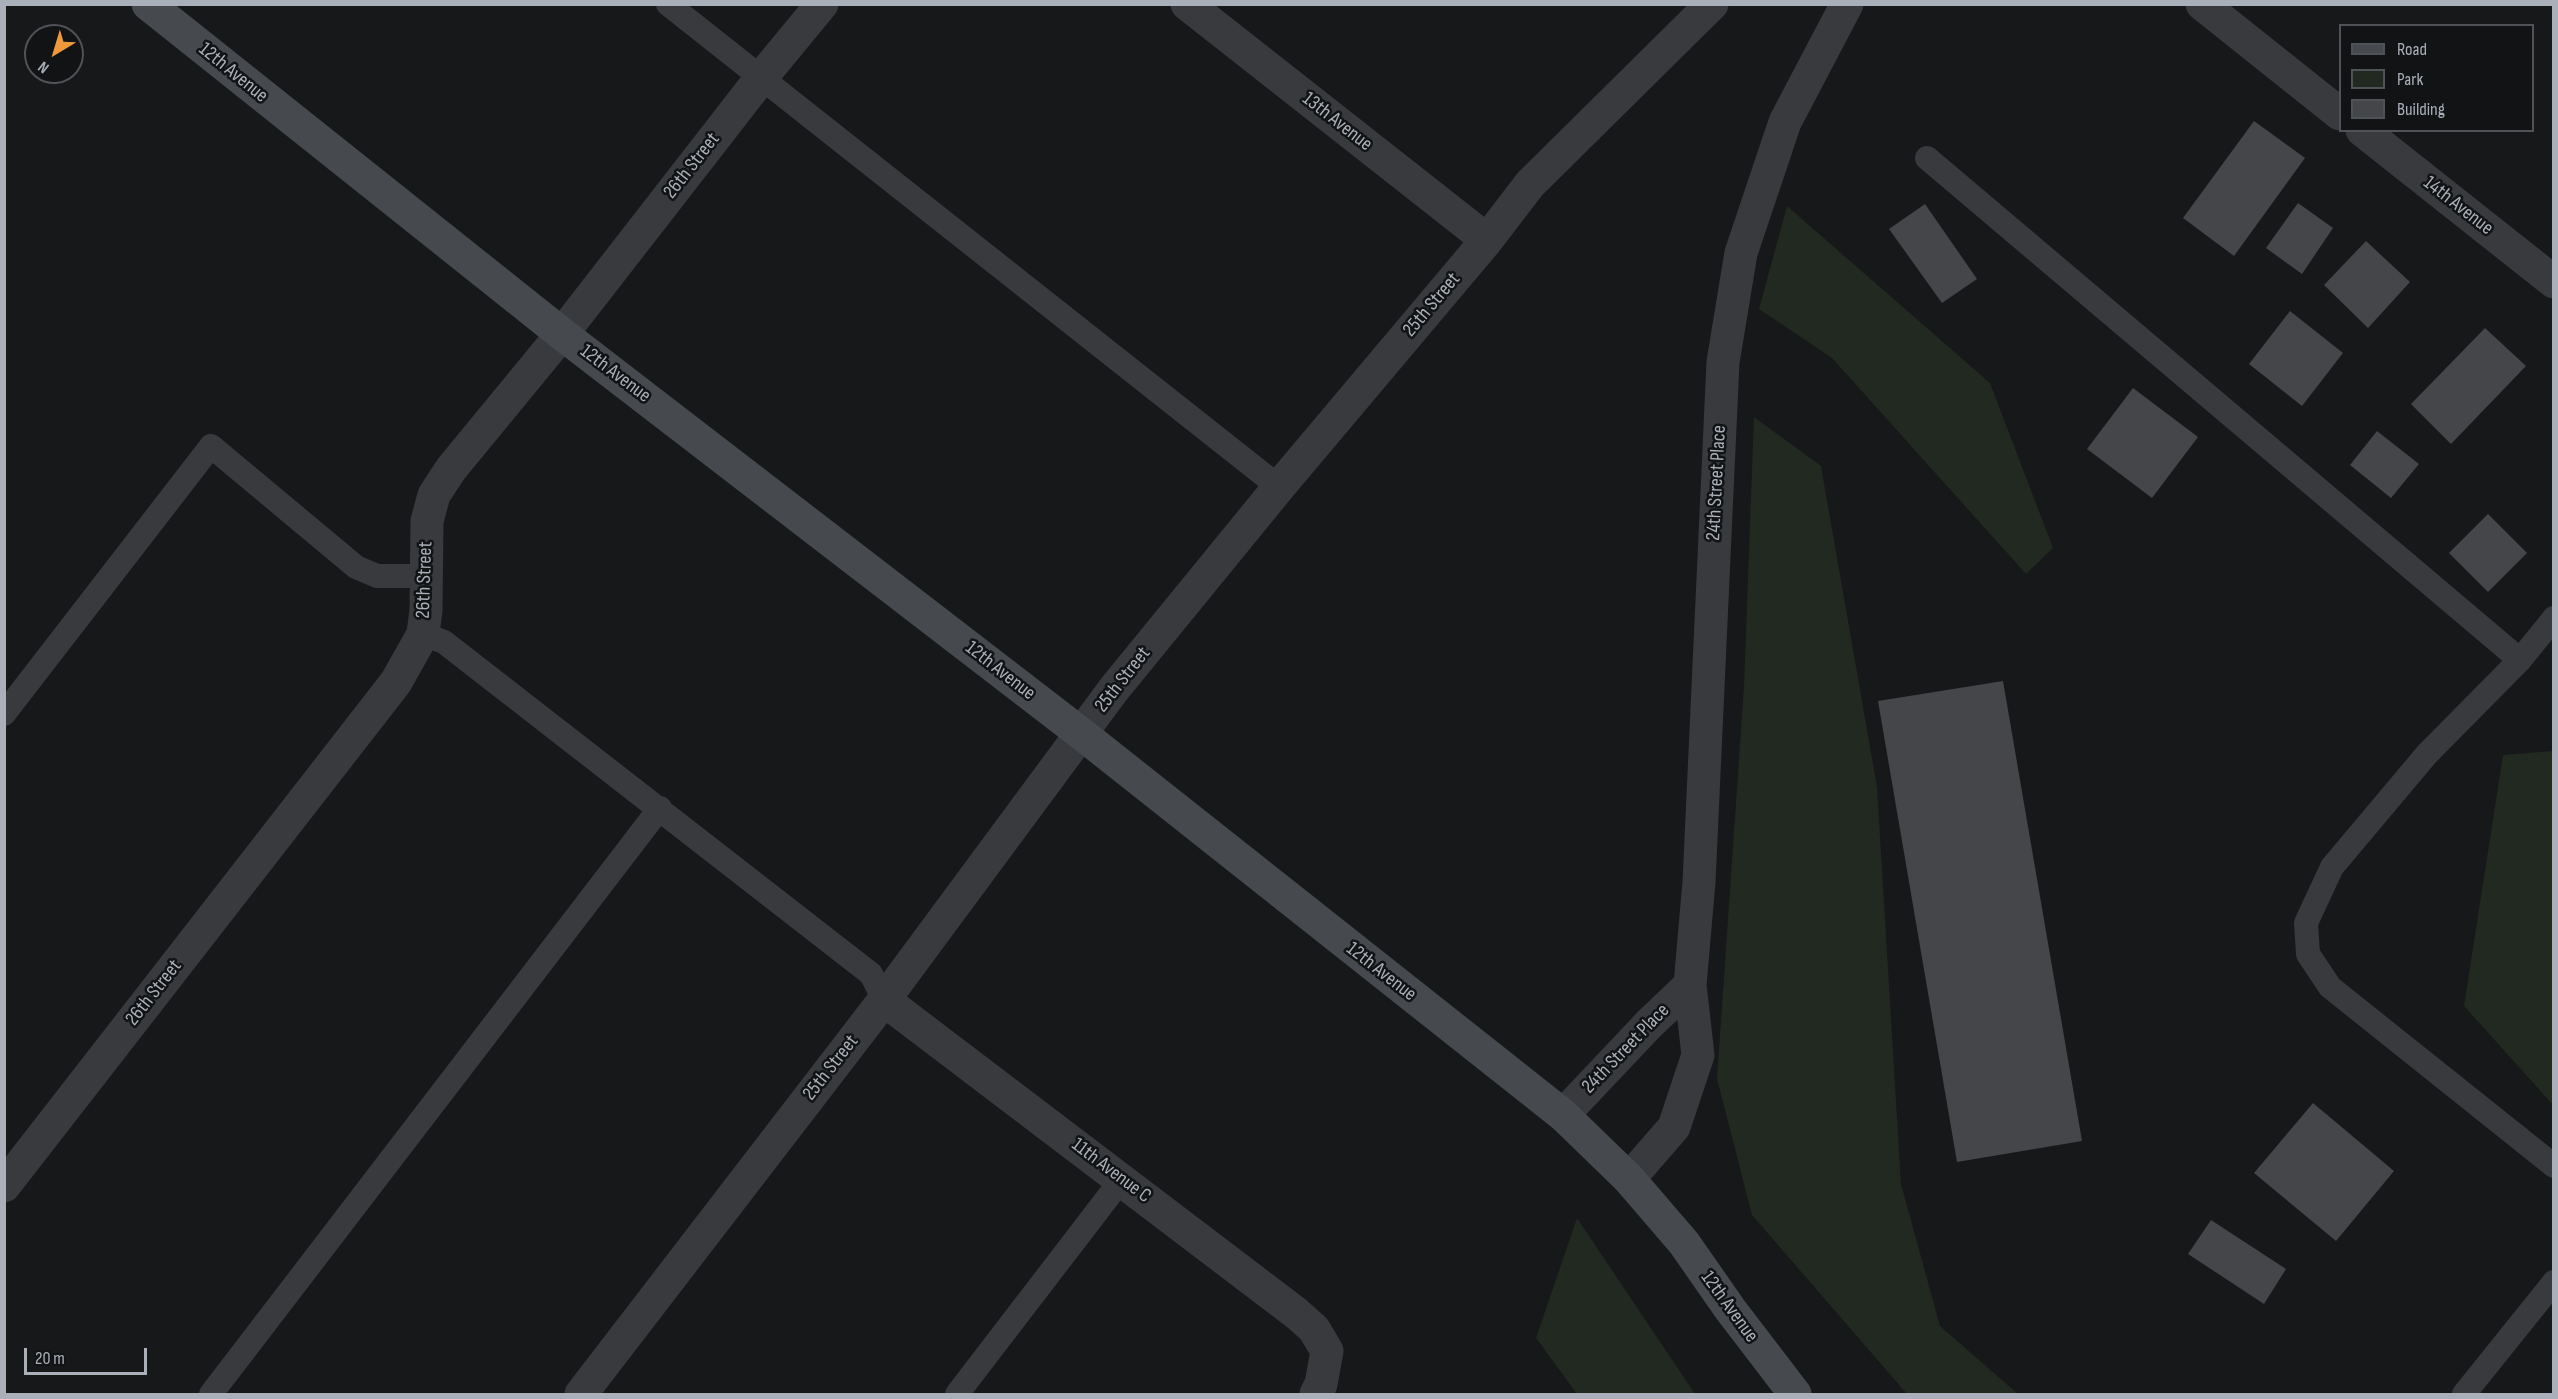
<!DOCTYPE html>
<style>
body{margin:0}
#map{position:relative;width:2558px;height:1399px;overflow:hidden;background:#171819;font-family:"Sofia Sans Condensed",sans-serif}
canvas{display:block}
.frame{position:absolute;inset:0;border:6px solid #aab0b9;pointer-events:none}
.legend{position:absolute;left:2339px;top:24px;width:195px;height:108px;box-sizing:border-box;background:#121314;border:2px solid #4f5256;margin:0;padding:8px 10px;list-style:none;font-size:18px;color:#aab0b9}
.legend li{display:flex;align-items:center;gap:12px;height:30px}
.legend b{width:30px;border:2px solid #4f5256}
.north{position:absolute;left:24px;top:24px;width:60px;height:60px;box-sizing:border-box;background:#121314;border:2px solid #4f5256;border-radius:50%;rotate:218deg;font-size:16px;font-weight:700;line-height:24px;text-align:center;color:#aab0b9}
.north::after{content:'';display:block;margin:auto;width:21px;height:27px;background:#ee993b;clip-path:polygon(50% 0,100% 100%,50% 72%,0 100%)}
.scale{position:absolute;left:24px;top:1348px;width:123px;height:27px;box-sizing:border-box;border:3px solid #aab0b9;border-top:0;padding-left:8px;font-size:18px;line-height:21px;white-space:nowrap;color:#aab0b9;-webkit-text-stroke:4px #121314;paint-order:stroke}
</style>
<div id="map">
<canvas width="2558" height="1399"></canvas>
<div class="frame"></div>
<ul class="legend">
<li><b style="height:8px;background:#46494e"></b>Road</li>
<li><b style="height:16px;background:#212921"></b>Park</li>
<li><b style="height:16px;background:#444649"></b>Building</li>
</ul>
<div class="north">N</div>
<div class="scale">20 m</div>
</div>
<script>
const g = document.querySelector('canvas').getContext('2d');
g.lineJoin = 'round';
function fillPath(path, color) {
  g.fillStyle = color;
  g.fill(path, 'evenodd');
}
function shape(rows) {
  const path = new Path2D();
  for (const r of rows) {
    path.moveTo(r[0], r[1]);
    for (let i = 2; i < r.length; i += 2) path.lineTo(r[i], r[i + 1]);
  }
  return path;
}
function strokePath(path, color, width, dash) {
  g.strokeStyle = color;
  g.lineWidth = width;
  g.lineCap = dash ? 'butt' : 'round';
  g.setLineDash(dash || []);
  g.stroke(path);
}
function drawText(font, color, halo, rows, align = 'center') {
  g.font = font + ' "Sofia Sans Condensed",sans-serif';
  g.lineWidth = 5;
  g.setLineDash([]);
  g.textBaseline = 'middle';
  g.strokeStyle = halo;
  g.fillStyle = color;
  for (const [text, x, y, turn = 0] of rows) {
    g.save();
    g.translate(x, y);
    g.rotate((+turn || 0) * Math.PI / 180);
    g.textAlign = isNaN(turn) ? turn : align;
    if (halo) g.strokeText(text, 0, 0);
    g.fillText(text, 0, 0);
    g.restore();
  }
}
fillPath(shape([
 [1787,206,1990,383,2053,548,2026,574,1832,358,1759,309],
 [1754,417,1821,466,1877,787,1901,1184,1940,1326,2018,1394,1907,1394,1752,1215,1717,1079,1744,686],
 [2553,751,2554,752,2553,1105,2464,1006,2503,755],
 [1577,1218,1695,1394,1577,1394,1536,1338]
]), '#212921');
fillPath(shape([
 [2254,121,2305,158,2234,256,2183,218],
 [2298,203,2333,228,2302,274,2266,248],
 [1925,204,1977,279,1942,303,1889,229],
 [2366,241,2410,282,2368,328,2324,285],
 [2290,311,2343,353,2302,406,2249,364],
 [2485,328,2526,366,2451,444,2411,404],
 [2133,388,2198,437,2152,498,2087,449],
 [2377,431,2419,464,2391,498,2350,465],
 [2488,514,2527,553,2488,592,2449,553],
 [2003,681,2082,1141,1957,1162,1878,701],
 [2313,1103,2394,1171,2336,1241,2254,1173],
 [2211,1220,2286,1269,2264,1304,2188,1254]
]), '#444649');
strokePath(shape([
 [668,4,1279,487],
 [1927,158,2520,660],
 [2554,618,2520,660,2427,754,2332,867,2306,923,2308,954,2330,987,2554,1166],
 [423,634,444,642,871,974,884,1000],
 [4,714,211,446,356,567,377,576,426,576],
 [211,1394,660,808],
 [957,1394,1122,1179],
 [2464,1394,2554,1282]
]), '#383a3e', 24);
strokePath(shape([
 [1187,4,1487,240],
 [2202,4,2340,114],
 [2362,130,2554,282],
 [884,1000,1296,1313,1314,1329,1327,1351,1321,1384,1316,1394],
 [1563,1115,1649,1024,1690,985],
 [1629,1179,1674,1127,1698,1055,1690,985,1699,882,1723,362,1741,253,1785,122,1847,4],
 [4,1186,396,682,423,634,426,610,427,521,434,495,451,469,562,334,761,78,822,4],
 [581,1394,884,1000,1114,689,1279,487,1487,240,1530,184,1712,4]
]), '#383a3e', 33);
strokePath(shape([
 [148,4,562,334,1083,735,1563,1115,1629,1179,1684,1243,1730,1309,1795,1394]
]), '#46494e', 33);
drawText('20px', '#aab0b9', '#121314', [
 ["12th Avenue",233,73,39],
 ["13th Avenue",1337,122,38],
 ["26th Street",692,166,-52],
 ["14th Avenue",2458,206,38],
 ["25th Street",1432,305,-50],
 ["12th Avenue",615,374,37],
 ["24th Street Place",1717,483,-87],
 ["26th Street",425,580,-88],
 ["12th Avenue",1000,671,38],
 ["25th Street",1123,680,-52],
 ["12th Avenue",1381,972,38],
 ["26th Street",154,993,-52],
 ["24th Street Place",1626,1049,-46],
 ["25th Street",831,1068,-52],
 ["11th Avenue C",1111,1171,37],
 ["12th Avenue",1729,1307,54]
]);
</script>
